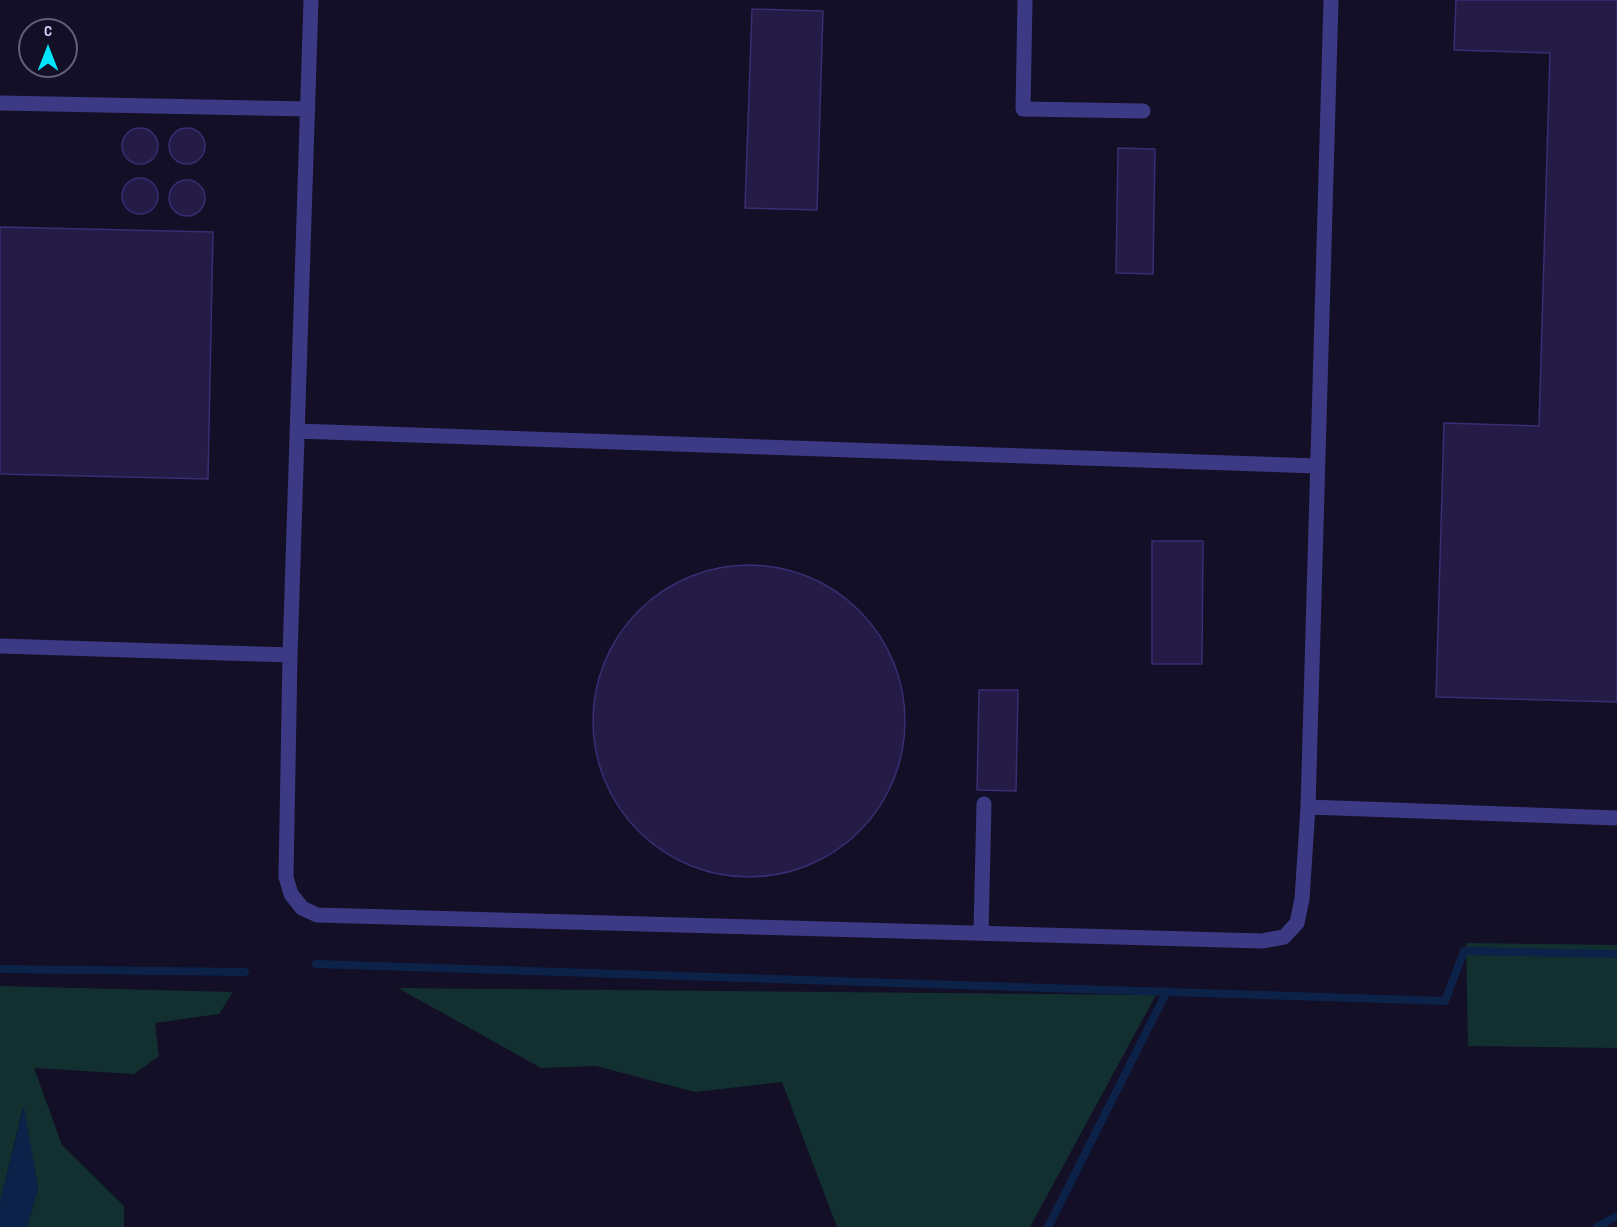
<!DOCTYPE html>
<meta charset="utf-8">
<style>
body{margin:0}
#map{position:relative;width:1617px;height:1227px;overflow:hidden;background:#130f26;font-family:"Sofia Sans Condensed",sans-serif}
canvas{display:block}
.north{position:absolute;left:18px;top:18px;width:60px;height:60px;box-sizing:border-box;background:#130f26;border:2px solid #625e7d;border-radius:50%;rotate:0deg;font-size:16px;font-weight:700;line-height:24px;text-align:center;color:#d9d4ff}
.north::after{content:'';display:block;margin:auto;width:21px;height:27px;background:#00e5ff;clip-path:polygon(50% 0,100% 100%,50% 72%,0 100%)}
</style>
<div id="map">
<canvas width="1617" height="1227"></canvas>
<div class="north">С</div>
</div>
<script>
const g = document.querySelector('canvas').getContext('2d');
g.lineJoin = 'round';
function fillPath(path, color) {
  g.fillStyle = color;
  g.fill(path, 'evenodd');
}
function shape(rows) {
  const path = new Path2D();
  for (const r of rows) {
    if (r.length === 3) {
      path.moveTo(r[0] + r[2], r[1]);
      path.arc(r[0], r[1], r[2], 0, 2 * Math.PI);
      continue;
    }
    path.moveTo(r[0], r[1]);
    for (let i = 2; i < r.length; i += 2) path.lineTo(r[i], r[i + 1]);
  }
  return path;
}
function strokePath(path, color, width, dash) {
  g.strokeStyle = color;
  g.lineWidth = width;
  g.lineCap = dash ? 'butt' : 'round';
  g.setLineDash(dash || []);
  g.stroke(path);
}
fillPath(shape([
 [1466,943,1617,945,1617,1048,1468,1046],
 [0,986,233,992,219,1014,155,1023,159,1056,134,1074,34,1068,62,1145,124,1206,124,1227,27,1227,38,1188,23,1108,0,1202],
 [398,988,1156,995,1030,1227,837,1227,782,1082,695,1092,596,1066,541,1068]
]), '#12302f');
fillPath(shape([
 [24,1106,38,1188,27,1227,0,1227,0,1202]
]), '#0c2248');
strokePath(shape([
 [316,964,1445,1001,1464,951,1617,954],
 [0,969,245,972],
 [1048,1227,1167,991],
 [1597,1227,1617,1216]
]), '#0c2248', 8);
const building = shape([
 [1456,0,1617,0,1617,702,1436,697,1444,423,1539,426,1550,53,1454,50,1456,0],
 [752,9,823,11,817,210,745,208,752,9],
 [187,146,18],
 [140,146,18],
 [1118,148,1155,149,1153,274,1116,273,1118,148],
 [140,196,18],
 [187,198,18],
 [0,227,213,232,208,479,0,474,0,227],
 [1152,541,1203,541,1202,664,1152,664,1152,541],
 [749,721,156],
 [979,690,1018,690,1016,791,977,790,979,690]
]);
fillPath(building, '#241b47');
strokePath(building, '#3b2d73', 1.5);
strokePath(shape([
 [311,0,290,655,286,877,291,894,302,908,317,915,1262,941,1284,937,1297,923,1302,899,1308,807,1331,0],
 [1025,0,1023,109,1143,111],
 [0,103,308,109],
 [297,431,1317,466],
 [0,646,290,655],
 [1308,807,1617,818],
 [981,933,984,804]
]), '#3d3a85', 15);
</script>
